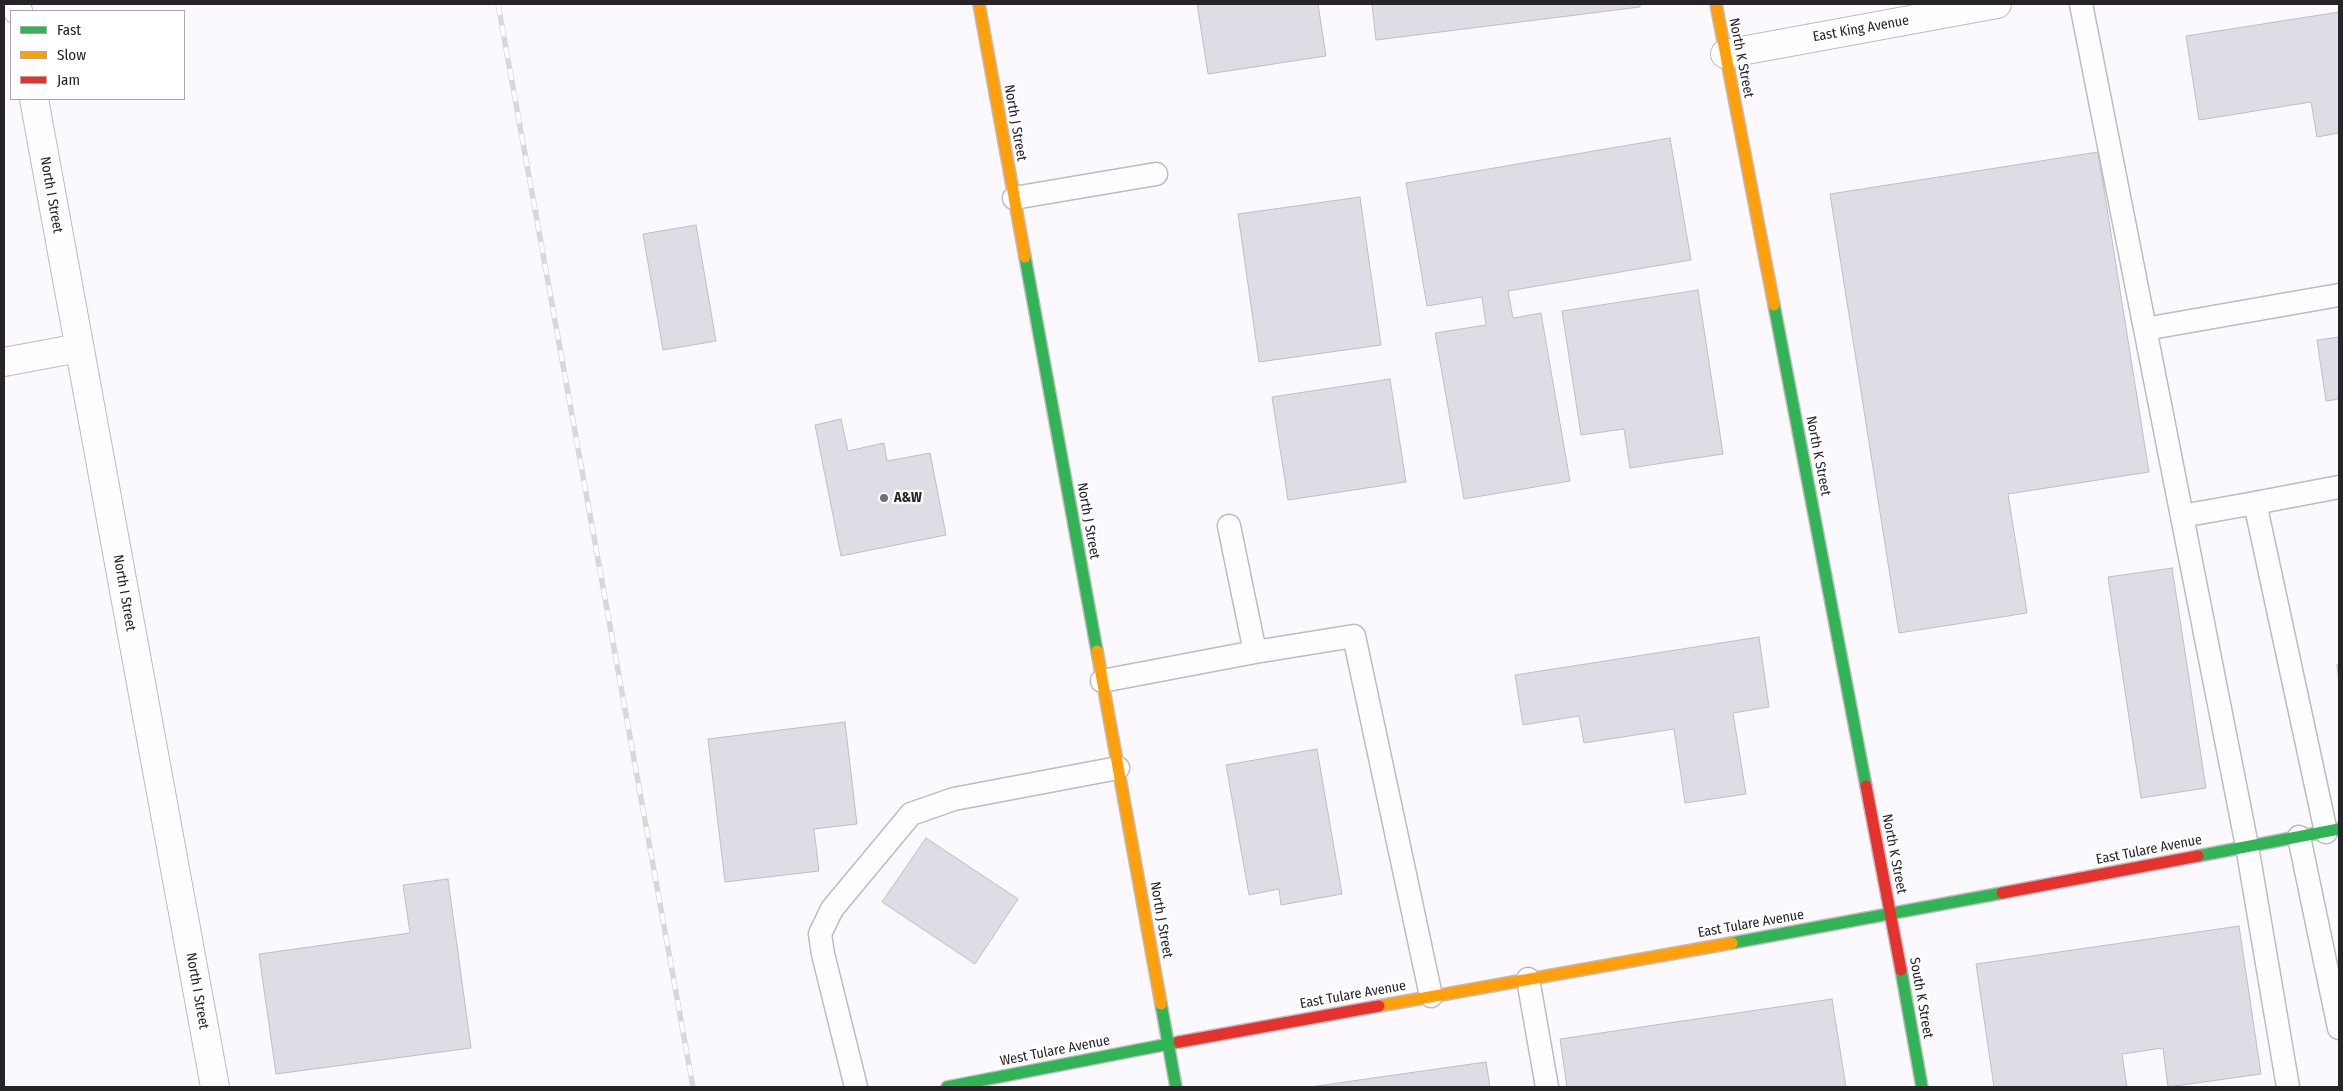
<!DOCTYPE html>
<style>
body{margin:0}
#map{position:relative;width:2343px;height:1091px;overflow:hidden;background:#fcf9fe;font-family:"Fira Sans Condensed",sans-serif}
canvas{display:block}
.frame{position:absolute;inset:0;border:5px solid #272329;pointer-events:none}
.legend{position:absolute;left:10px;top:10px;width:175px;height:90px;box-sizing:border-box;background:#fff;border:1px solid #a9a7a9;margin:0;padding:6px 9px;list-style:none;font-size:15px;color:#272329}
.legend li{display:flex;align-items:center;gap:10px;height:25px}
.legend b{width:25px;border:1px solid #a9a7a9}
</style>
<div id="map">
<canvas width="2343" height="1091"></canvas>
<div class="frame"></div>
<ul class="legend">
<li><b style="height:6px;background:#30b455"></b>Fast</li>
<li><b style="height:6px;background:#ff9f0a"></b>Slow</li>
<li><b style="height:6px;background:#e5322d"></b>Jam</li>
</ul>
</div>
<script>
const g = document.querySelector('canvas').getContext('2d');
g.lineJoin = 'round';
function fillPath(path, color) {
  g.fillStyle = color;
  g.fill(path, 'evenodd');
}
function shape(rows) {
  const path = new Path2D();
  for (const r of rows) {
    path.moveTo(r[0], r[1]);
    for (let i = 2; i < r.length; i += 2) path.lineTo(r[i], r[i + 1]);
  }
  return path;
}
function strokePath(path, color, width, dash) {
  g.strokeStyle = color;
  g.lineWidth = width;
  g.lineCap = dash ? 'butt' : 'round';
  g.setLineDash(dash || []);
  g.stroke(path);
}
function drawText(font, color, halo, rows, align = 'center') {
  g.font = font + ' "Fira Sans Condensed",sans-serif';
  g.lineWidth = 4.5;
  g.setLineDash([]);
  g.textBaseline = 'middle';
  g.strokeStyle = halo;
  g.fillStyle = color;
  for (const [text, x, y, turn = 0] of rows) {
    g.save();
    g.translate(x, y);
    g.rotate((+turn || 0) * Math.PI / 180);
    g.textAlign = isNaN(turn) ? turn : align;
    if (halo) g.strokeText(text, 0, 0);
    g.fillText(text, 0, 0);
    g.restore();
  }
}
const building = shape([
 [1197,4,1318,4,1326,56,1208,74,1197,4],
 [1372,4,1640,4,1640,7,1376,40,1372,4],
 [2339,12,2339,133,2317,137,2311,102,2199,120,2186,36,2339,12],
 [1670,138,1691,260,1508,291,1513,318,1541,313,1570,481,1464,499,1435,333,1486,325,1482,297,1427,306,1406,183,1670,138],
 [2098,152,2149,472,2008,494,2027,613,1899,633,1830,194,2098,152],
 [1360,197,1381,345,1259,362,1238,214,1360,197],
 [696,225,716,341,663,350,643,234,696,225],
 [1698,290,1723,454,1630,468,1624,429,1581,435,1562,311,1698,290],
 [2339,337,2339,399,2326,401,2317,340,2339,337],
 [1390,379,1406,482,1288,500,1272,397,1390,379],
 [841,419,848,451,884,443,887,461,930,453,946,535,841,556,815,425,841,419],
 [2172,568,2206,788,2141,798,2108,577,2172,568],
 [1759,637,1769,707,1733,713,1746,794,1685,803,1674,729,1584,743,1579,716,1523,725,1515,675,1759,637],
 [2337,665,2339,665,2339,684,2337,665],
 [845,722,857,824,814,829,819,871,725,882,708,739,845,722],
 [1317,749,1342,894,1281,905,1279,889,1249,895,1226,765,1317,749],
 [926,838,1018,899,975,964,882,902,926,838],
 [448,879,471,1048,276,1074,259,954,410,933,403,885,448,879],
 [2239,926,2261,1074,2168,1087,2163,1048,2122,1054,2127,1087,1994,1087,1976,964,2239,926],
 [1832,999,1846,1087,1567,1087,1560,1039,1832,999],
 [1486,1062,1490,1087,1310,1087,1486,1062]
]);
fillPath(building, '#dedce5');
strokePath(building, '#c0bec4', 1);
const lane = shape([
 [2081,4,2247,846,2288,1087],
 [1014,198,1156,174],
 [2145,329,2339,295],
 [2182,516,2255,503],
 [1255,652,1354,636,1431,996],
 [1102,681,1255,652,1229,526],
 [2326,832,2255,503,2339,487],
 [2299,837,2339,1028],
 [1528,979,1547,1087],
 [856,1087,823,954,820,934,832,909,911,814,954,799,1118,768]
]);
const street = shape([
 [16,4,18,11],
 [1725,54,1997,4],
 [34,99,215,1087],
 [4,362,79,348]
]);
const fast = shape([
 [1025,257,1097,651],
 [1774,305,1866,786],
 [2198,856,2339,829],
 [1732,943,2002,893],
 [1901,970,1922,1087],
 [1161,1004,1176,1087],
 [947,1087,1179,1042]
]);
const slow = shape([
 [979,4,1025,257],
 [1716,4,1774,305],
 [1097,651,1161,1004],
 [1379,1006,1732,943]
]);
const jam = shape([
 [1866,786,1901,970],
 [2002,893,2198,856],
 [1179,1042,1379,1006]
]);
strokePath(lane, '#bfbbc1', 25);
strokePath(street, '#bfbbc1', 30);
strokePath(fast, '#bfbbc1', 14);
strokePath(slow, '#bfbbc1', 14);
strokePath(jam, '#bfbbc1', 14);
strokePath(lane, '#fffeff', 22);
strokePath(street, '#fffeff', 28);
strokePath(fast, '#30b455', 11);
strokePath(slow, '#ff9f0a', 11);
strokePath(jam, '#e5322d', 11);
const rail = shape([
 [498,4,693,1087]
]);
strokePath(rail, '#d8d8d9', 5.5);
strokePath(rail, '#fff', 4, [11]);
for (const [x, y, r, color] of [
 [884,498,5,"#726e74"]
]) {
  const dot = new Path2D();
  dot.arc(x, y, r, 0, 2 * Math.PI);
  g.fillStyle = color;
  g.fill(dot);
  strokePath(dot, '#fff', 2);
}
drawText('14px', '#272329', '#fff', [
 ["East King Avenue",1861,29,-10],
 ["North K Street",1741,58,79],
 ["North J Street",1015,123,80],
 ["North I Street",51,195,80],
 ["North K Street",1818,456,79],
 ["North J Street",1088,521,80],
 ["North I Street",124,593,80],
 ["East Tulare Avenue",2149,850,-11],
 ["North K Street",1894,854,79],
 ["North J Street",1161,920,80],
 ["East Tulare Avenue",1751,924,-10],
 ["North I Street",197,991,80],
 ["East Tulare Avenue",1353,995,-10],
 ["South K Street",1921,998,80],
 ["West Tulare Avenue",1055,1051,-11]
]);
drawText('bold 14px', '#272329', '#fff', [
 ["A&W",894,498]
], 'left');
</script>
